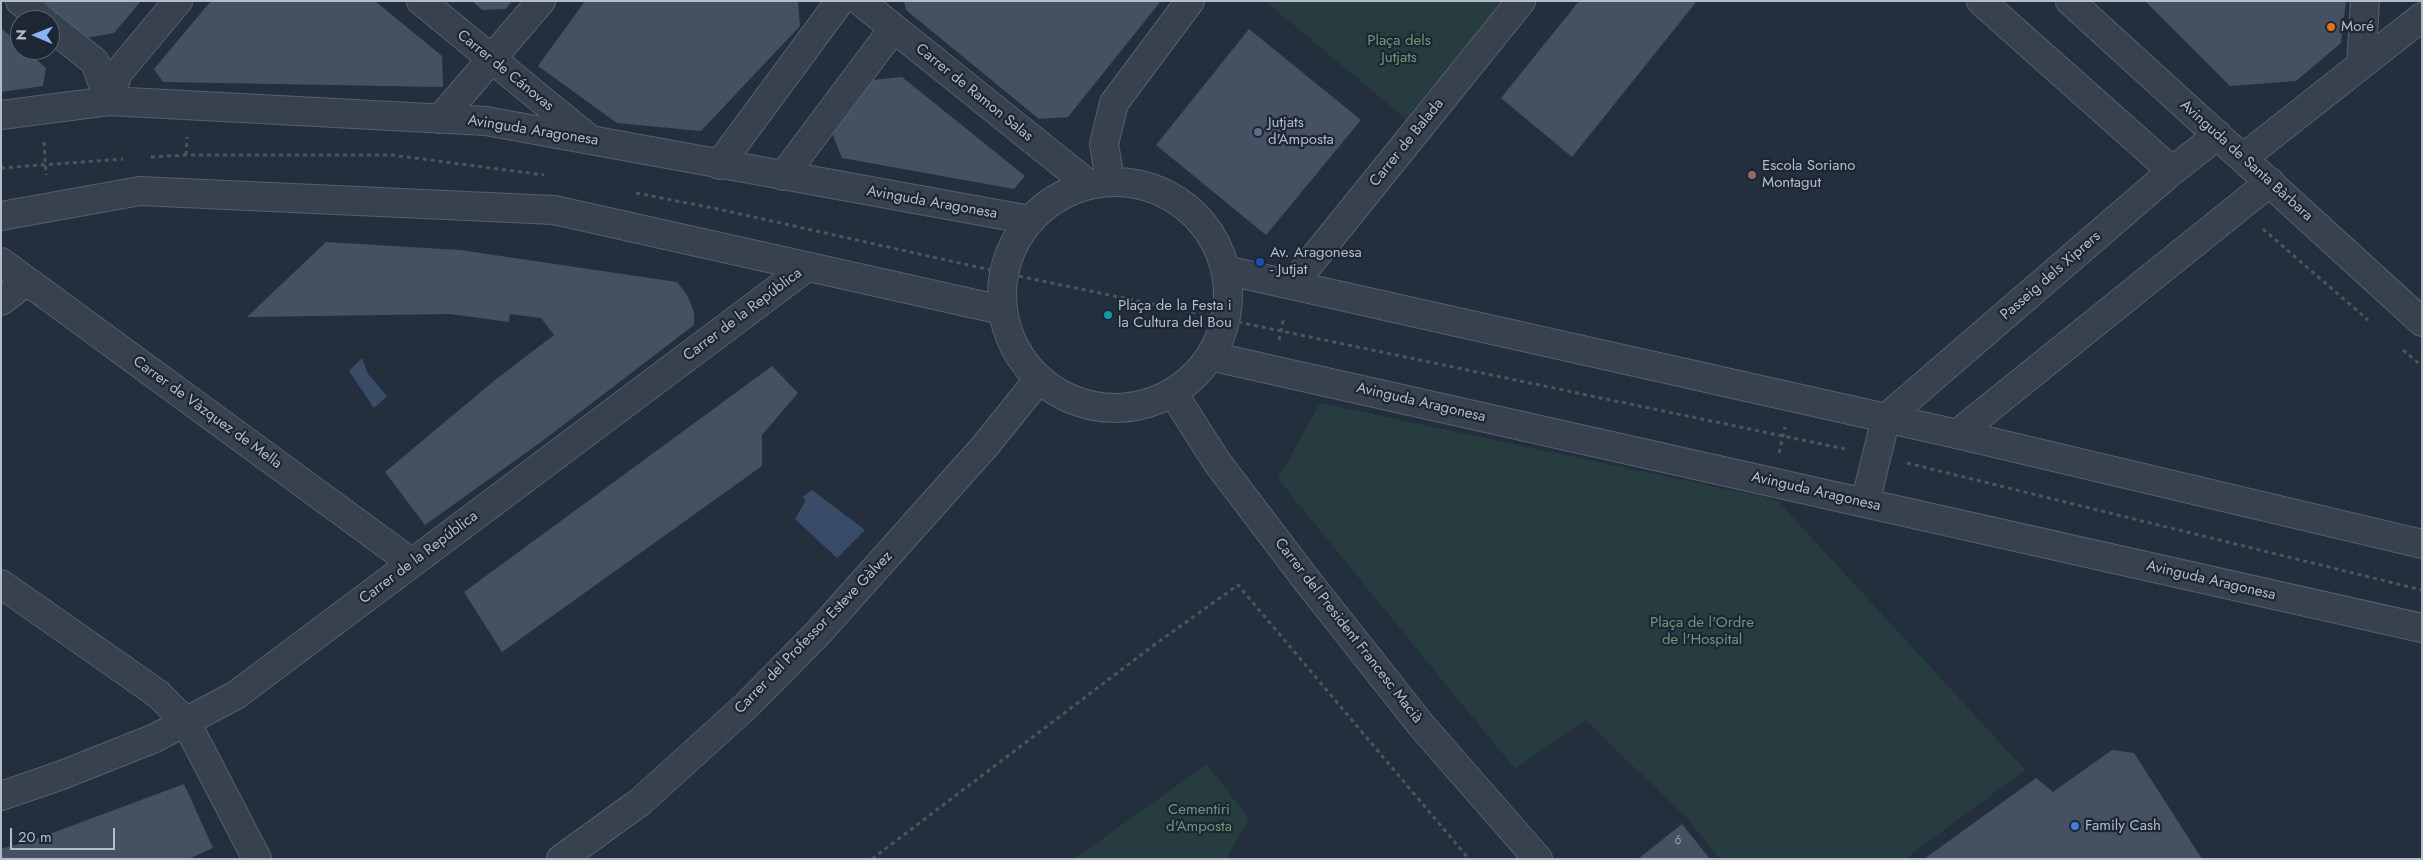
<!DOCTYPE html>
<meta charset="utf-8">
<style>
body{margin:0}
#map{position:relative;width:2423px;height:860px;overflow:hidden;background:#242f3e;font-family:Jost,sans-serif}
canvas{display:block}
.frame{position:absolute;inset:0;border:2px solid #b4bcc9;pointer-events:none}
.north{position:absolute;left:10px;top:10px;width:50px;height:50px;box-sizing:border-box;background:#1d2633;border:1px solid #59626f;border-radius:50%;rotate:271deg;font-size:14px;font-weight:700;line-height:20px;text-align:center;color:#b4bcc9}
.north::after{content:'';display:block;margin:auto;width:18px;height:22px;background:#8ab4f8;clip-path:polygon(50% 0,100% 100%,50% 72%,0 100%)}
.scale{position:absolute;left:10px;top:828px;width:105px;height:22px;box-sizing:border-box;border:2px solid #b4bcc9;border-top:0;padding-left:6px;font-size:15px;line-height:18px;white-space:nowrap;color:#b4bcc9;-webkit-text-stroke:4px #1d2633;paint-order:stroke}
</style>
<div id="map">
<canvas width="2423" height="860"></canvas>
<div class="frame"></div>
<div class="north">N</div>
<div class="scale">20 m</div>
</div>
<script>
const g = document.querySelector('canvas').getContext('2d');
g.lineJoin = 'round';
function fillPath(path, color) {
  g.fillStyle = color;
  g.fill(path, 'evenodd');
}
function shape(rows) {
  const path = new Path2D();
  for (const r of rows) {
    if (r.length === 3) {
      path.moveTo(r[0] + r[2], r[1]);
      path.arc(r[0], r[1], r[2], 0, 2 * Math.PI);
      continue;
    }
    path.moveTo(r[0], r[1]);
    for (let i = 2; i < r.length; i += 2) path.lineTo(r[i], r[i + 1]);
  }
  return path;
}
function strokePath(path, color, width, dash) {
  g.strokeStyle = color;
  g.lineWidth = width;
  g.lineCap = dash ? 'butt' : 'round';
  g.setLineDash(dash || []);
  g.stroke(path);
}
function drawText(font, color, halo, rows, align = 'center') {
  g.font = font + ' Jost,sans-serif';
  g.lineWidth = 4.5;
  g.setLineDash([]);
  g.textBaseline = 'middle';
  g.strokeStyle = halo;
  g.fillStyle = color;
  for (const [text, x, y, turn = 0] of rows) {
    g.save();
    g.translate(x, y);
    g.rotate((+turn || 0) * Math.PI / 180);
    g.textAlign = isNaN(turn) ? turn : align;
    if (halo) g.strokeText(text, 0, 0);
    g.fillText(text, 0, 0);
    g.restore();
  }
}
fillPath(shape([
 [1265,1,1502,1,1406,119],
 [1320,403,1777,500,2025,770,1905,859,1720,859,1688,819,1585,720,1515,769,1278,479],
 [1207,764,1249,819,1226,859,1074,859]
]), '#263c3f');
fillPath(shape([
 [362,358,368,374,387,396,374,408,349,371],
 [812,490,865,530,837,558,795,519,806,500,802,497]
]), '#394c67');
fillPath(shape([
 [42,1,141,1,114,33,86,38],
 [211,1,375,1,442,56,443,87,163,82,154,69],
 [472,1,512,1,506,9,482,10],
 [585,1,798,1,800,26,701,131,617,123,538,66],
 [904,1,1161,1,1068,117,1039,119,906,10],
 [1579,1,1697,1,1572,157,1501,98],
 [2145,1,2346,1,2341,43,2296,81,2230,86],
 [1,28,20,45,20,50,26,50,46,68,43,86,1,92],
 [1249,29,1361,120,1266,235,1156,145],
 [902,77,1025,176,1014,189,842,158,831,131,872,80],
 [326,242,460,250,677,282,687,295,694,312,694,325,541,442,425,525,385,472,495,380,554,335,541,318,510,314,509,322,450,314,247,317],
 [772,366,798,393,762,435,762,466,502,652,464,592],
 [2112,750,2134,753,2202,859,1924,859,2036,778,2053,792],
 [184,784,213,848,188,859,1,859,1,849,39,838],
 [1682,824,1710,859,1638,859]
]), '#455162');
const minor = shape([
 [20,1,43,20],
 [421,1,587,137],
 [860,1,1088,184],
 [1981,1,2172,171],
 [50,26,95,62,109,101],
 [2361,65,2365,1],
 [109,101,118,73,178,1],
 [1,115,109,101,486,121,1030,220],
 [440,119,541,1],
 [2243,158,2422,17],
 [719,165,840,1],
 [783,176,893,29],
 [1110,181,1104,144,1114,103,1190,1],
 [1115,295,113],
 [1,216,140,191,554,210,1002,310],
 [1,262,412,563],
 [1225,270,1957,434,2422,544],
 [1293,284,1521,1],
 [1,301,27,281],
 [1210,356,2422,628],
 [1173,393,1217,462,1305,578,1421,725,1538,859],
 [1886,418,2172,171,2218,135],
 [1957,434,2270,182],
 [1865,503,1886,418],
 [1,584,158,694,186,722,257,859],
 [1,796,62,775,155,738,236,695,807,267],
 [561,859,640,802,746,706,818,633,985,446,1039,379]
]);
const tertiary = shape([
 [2070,1,2422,322]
]);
strokePath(minor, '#565f6c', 30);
strokePath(tertiary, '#565f6c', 30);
strokePath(shape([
 [44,142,46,175],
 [186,155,187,137],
 [151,157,186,155,392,155,544,175],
 [1,168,123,159],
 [636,193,718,209,1004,273,1845,449],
 [2263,229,2368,320],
 [1279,340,1284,317],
 [2403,350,2422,366],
 [1779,453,1785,427],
 [1907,463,2422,590],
 [872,859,1154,645,1238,585,1469,859]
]), '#44595c', 3, [4, 4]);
strokePath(minor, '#38414e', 28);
strokePath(tertiary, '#38414e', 28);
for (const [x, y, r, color] of [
 [2331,27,5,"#e8710a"],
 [1258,132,5,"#5c6f8a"],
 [1752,175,5,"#8d6e63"],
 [1260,262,5,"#1a4fb4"],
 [1108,315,5,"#0f9aa8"],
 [2075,826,5,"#3f7fe0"]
]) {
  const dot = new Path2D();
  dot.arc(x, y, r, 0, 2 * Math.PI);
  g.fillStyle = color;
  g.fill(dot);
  strokePath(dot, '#1d2633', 2);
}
drawText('12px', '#98a1af', null, [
 ["6",1678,841]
]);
drawText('15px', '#b4bcc9', '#1d2633', [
 ["Moré",2341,27],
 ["Jutjats",1268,123],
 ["d'Amposta",1268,140],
 ["Escola Soriano",1762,166],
 ["Montagut",1762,183],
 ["Av. Aragonesa",1270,253],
 ["- Jutjat",1270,270],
 ["Plaça de la Festa i",1118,306],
 ["la Cultura del Bou",1118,323],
 ["Family Cash",2085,826]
], 'left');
drawText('15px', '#6b9a76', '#1d2633', [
 ["Plaça dels",1399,41],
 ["Jutjats",1399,58],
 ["Plaça de l'Ordre",1702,623],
 ["de l'Hospital",1702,640],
 ["Cementiri",1199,810],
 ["d'Amposta",1199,827]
]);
drawText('15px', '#b4bcc9', '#1d2633', [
 ["Carrer de Cánovas",505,71,39],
 ["Carrer de Ramon Salas",974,93,39],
 ["Avinguda Aragonesa",533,131,9],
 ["Carrer de Balada",1407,143,-51],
 ["Avinguda de Santa Bàrbara",2246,161,42],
 ["Avinguda Aragonesa",932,203,10],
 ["Passeig dels Xiprers",2051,276,-41],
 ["Carrer de la República",743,315,-37],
 ["Avinguda Aragonesa",1421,403,13],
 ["Carrer de Vàzquez de Mella",207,413,36],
 ["Avinguda Aragonesa",1816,492,13],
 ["Carrer de la República",419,558,-37],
 ["Avinguda Aragonesa",2211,581,13],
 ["Carrer del President Francesc Macià",1348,631,52],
 ["Carrer del Professor Esteve Gàlvez",814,633,-46]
]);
</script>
